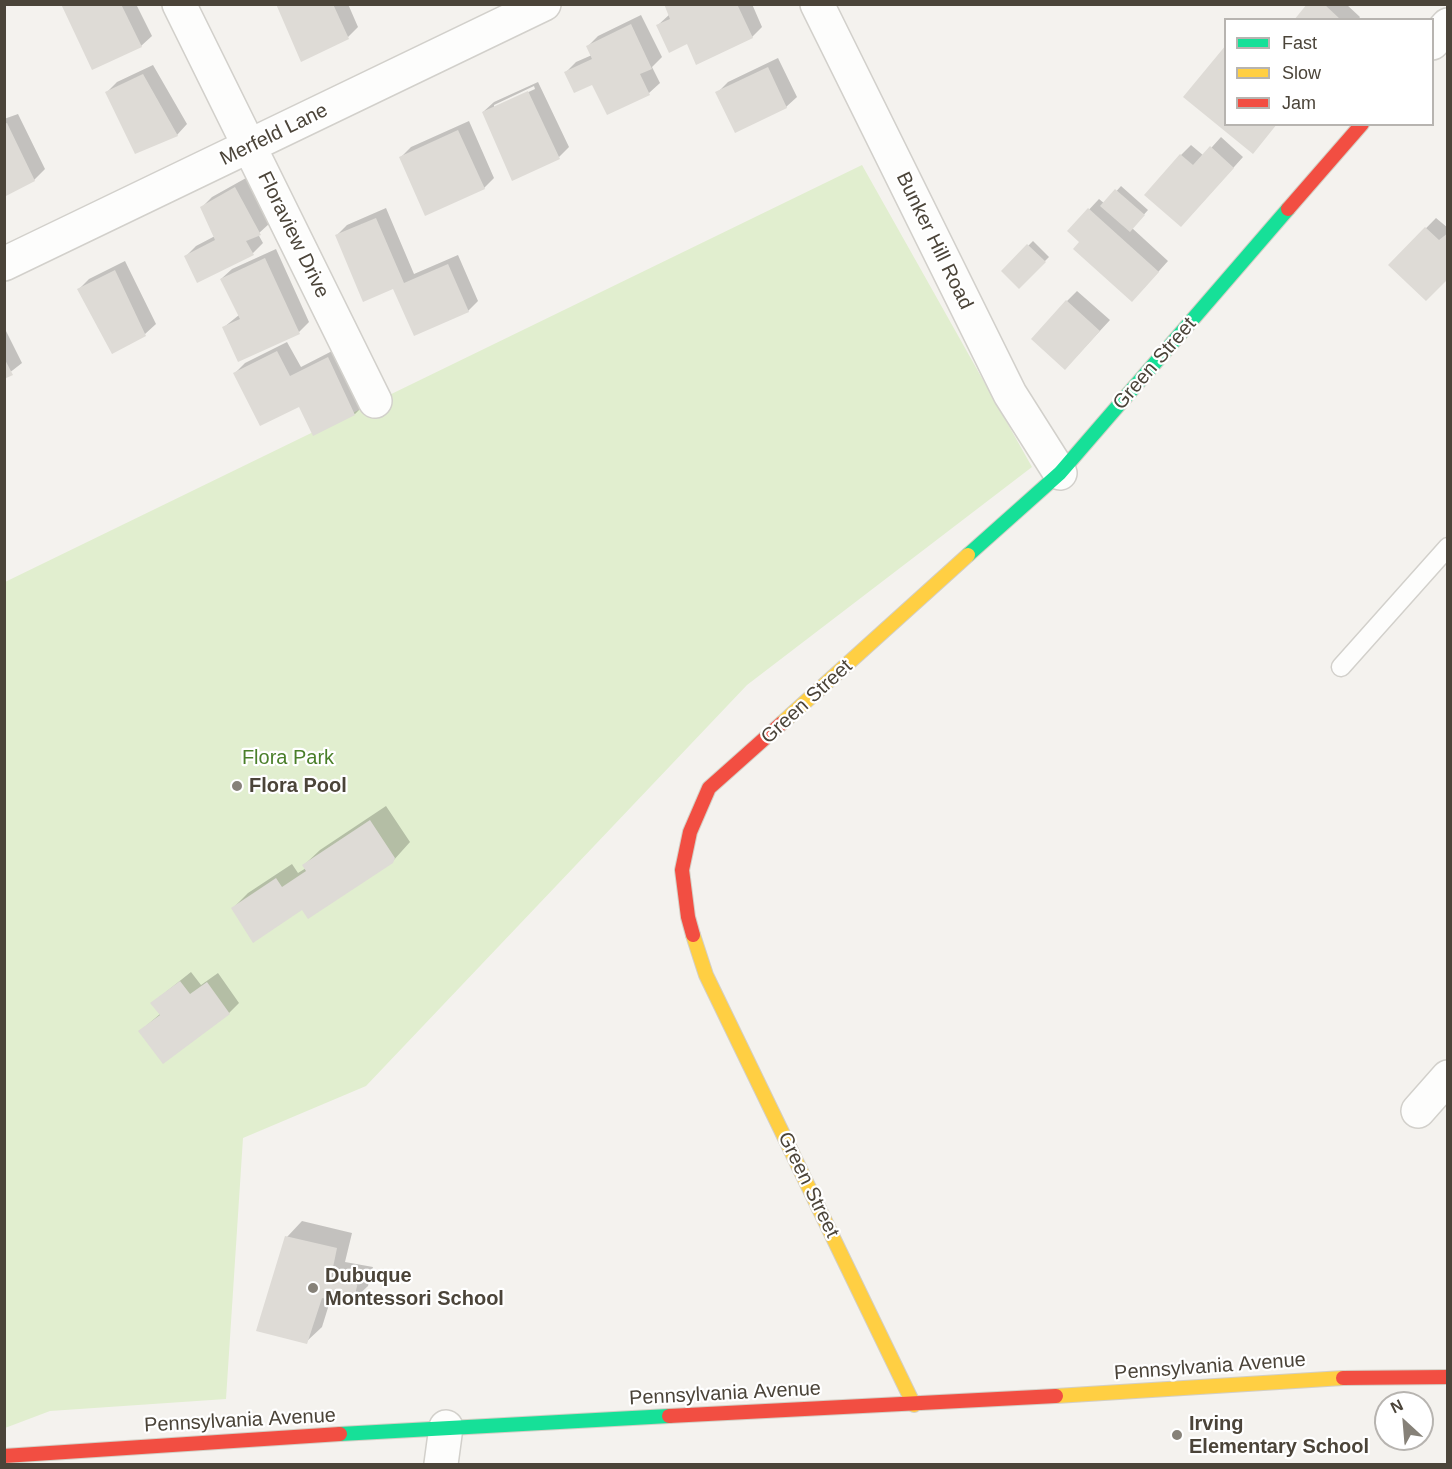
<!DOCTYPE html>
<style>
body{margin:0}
#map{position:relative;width:1452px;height:1469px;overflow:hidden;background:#f4f2ee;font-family:Helvetica,sans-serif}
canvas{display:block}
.frame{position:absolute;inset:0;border:6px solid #4b4439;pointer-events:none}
.legend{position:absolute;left:1224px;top:18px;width:210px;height:108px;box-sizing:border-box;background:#fff;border:2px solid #b7b4b0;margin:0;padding:8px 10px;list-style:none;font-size:18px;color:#4b4439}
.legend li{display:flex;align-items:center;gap:12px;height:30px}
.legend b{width:30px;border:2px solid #b7b4b0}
.north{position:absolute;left:1374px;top:1391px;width:60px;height:60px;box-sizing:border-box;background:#fff;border:2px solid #b7b4b0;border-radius:50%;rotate:334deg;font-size:16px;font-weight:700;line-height:24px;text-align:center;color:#4b4439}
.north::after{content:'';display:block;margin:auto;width:21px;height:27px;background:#868178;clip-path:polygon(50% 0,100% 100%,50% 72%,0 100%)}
</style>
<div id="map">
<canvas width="1452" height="1469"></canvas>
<div class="frame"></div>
<ul class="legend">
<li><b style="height:8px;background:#16e098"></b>Fast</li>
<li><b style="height:8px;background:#ffcf43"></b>Slow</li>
<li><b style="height:8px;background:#f24e42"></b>Jam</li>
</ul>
<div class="north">N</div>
</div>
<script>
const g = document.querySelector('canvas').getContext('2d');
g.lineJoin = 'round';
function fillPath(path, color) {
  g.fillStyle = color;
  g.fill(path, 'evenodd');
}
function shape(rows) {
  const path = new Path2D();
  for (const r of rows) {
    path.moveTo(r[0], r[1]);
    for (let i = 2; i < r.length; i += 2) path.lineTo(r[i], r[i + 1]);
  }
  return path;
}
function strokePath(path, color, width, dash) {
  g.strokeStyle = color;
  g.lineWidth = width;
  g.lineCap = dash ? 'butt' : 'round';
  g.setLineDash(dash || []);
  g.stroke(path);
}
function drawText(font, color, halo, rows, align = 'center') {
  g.font = font + ' Helvetica,sans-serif';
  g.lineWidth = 4.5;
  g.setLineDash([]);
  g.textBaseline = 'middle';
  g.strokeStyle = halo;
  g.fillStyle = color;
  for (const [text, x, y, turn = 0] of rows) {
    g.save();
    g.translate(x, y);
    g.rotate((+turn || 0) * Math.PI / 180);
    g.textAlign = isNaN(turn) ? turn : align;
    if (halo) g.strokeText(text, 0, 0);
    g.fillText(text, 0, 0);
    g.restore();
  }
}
fillPath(shape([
 [862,165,1032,467,747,685,366,1086,243,1138,226,1399,50,1411,5,1428,5,582]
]), '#e1eecf');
fillPath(shape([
 [63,4,136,4,152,36,141,46],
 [277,4,348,4,358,27,348,37],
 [665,4,752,4,762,27,752,37,688,43,658,25,670,14],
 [1309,4,1346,4,1360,17,1358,20,1296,20],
 [641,15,662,57,652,67,660,83,649,93,607,113,593,83,566,72,576,62,592,55,588,46,598,36],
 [778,58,797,97,786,107,717,93,728,82],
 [153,65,187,124,177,135,106,93,117,82],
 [538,82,569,147,559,157,513,179,483,112,494,102],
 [534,86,535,89,494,108,494,105],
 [18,114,45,169,34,180,4,195,4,119],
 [469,121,494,178,484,188,401,157,411,147],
 [1221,137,1243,157,1191,215,1181,155,1191,145,1204,156],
 [246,178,270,223,258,234,263,243,253,253,186,256,196,246,215,236,202,207,212,197],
 [1121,186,1148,210,1132,228,1168,261,1142,290,1069,231,1099,199,1105,204],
 [386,208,414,274,458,255,478,301,468,311,394,287,337,235,347,225],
 [1436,218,1448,228,1448,277,1390,265],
 [1033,241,1049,257,1019,287,1003,271],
 [276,249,309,322,299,332,224,327,239,315,221,279,232,269],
 [125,261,156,324,145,334,112,352,79,289,89,279],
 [1077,291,1110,320,1075,358,1067,301],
 [4,327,22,363,4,377],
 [287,342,301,367,338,348,365,404,355,414,299,405,235,373,245,363],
 [386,806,410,842,392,862,303,908,233,908,248,893,292,864,298,873,306,868,304,865,320,850],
 [191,972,201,985,218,973,239,1003,229,1013,140,1031,160,1014,152,1003],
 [302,1221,352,1233,345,1262,373,1267,368,1286,352,1301,331,1298,322,1327,306,1342,287,1237]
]), '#0003');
fillPath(shape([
 [61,4,121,4,142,47,92,70],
 [276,4,333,4,349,39,301,62],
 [664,4,737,4,753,38,696,65,687,44,669,53,656,25,670,19],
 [1307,4,1324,4,1341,20,1294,20],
 [631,24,652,69,640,74,650,95,607,115,592,85,574,93,564,72,592,59,586,46],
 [1226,45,1226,124,1277,124,1253,154,1183,97],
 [768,67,787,108,735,133,715,92],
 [143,74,178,136,135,154,105,92],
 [528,91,560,159,512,181,482,112],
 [7,123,35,181,4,197,4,124],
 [458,130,485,189,425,216,399,157],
 [1210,146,1234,168,1181,227,1144,195,1180,154,1193,165],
 [235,187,261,235,246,241,254,255,197,283,184,256,215,240,200,207],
 [1115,189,1145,215,1130,232,1100,206],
 [1088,208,1159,272,1132,302,1073,249,1079,242,1067,231],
 [376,218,404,283,448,264,469,312,414,336,393,289,363,302,335,235],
 [1425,227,1439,240,1448,233,1448,279,1426,301,1388,265],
 [1027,244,1046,262,1019,289,1001,271],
 [265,258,300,334,238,362,222,327,240,319,220,279],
 [115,270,146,336,112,354,77,289],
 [1066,300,1100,331,1065,370,1031,339],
 [277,351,290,376,328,357,355,415,313,436,299,407,260,426,233,373],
 [4,358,13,375,4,379],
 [370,820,395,858,393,863,308,919,302,910,253,943,231,908,276,878,282,887,306,871,302,865],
 [180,981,190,994,207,982,230,1014,163,1064,138,1031,160,1015,150,1003],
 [285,1236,337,1248,331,1277,358,1282,353,1303,322,1298,307,1344,256,1331]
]), '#dedbd6');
const lane = shape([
 [1341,667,1448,547]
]);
const street = shape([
 [179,4,375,401],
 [817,4,1010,394,1060,473],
 [1432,43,1448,25],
 [4,264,544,4],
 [1418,1111,1448,1077],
 [441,1464,446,1427]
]);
const fast = shape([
 [968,555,1060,473,1288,209],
 [340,1434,669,1416]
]);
const slow = shape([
 [782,723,968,555],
 [693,935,706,975,914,1405],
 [1056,1396,1343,1378]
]);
const jam = shape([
 [1288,209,1362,124],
 [693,935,688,917,682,870,690,832,709,788,782,723],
 [1343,1378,1448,1377],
 [669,1416,1056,1396],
 [4,1456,340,1434]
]);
strokePath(lane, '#d2d0cb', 21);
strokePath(street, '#d2d0cb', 36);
strokePath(fast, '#d3cfc5', 16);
strokePath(slow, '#d3cfc5', 16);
strokePath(jam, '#d3cfc5', 16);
strokePath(lane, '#fdfdfc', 18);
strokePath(street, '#fdfdfc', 33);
strokePath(fast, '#16e098', 14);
strokePath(slow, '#ffcf43', 14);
strokePath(jam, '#f24e42', 14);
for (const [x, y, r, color] of [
 [237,786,6,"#868178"],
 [313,1288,6,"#868178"],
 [1177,1435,6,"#868178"]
]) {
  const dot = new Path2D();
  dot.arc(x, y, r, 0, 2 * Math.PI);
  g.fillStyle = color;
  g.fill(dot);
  strokePath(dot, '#fff', 2);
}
drawText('20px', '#4b4439', '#fff', [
 ["Merfeld Lane",274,135,-26],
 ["Floraview Drive",293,235,64],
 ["Bunker Hill Road",934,241,64],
 ["Green Street",1155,364,-49],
 ["Green Street",807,702,-42],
 ["Green Street",808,1185,64],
 ["Pennsylvania Avenue",1210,1367,-4],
 ["Pennsylvania Avenue",725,1394,-3],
 ["Pennsylvania Avenue",240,1421,-3]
]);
drawText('20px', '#4a7f2a', '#fff', [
 ["Flora Park",288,758]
]);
drawText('bold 20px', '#4b4439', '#fff', [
 ["Flora Pool",249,786],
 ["Dubuque",325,1276],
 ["Montessori School",325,1299],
 ["Irving",1189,1424],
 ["Elementary School",1189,1447]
], 'left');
</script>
